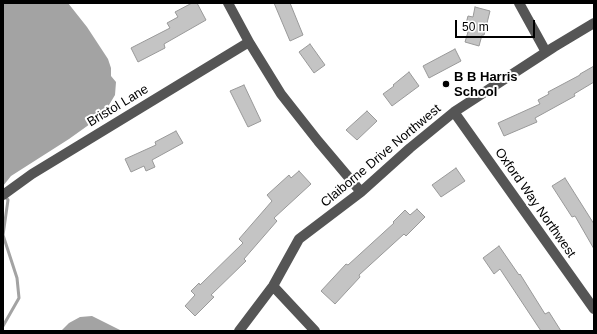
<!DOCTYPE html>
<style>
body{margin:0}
#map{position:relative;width:597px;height:334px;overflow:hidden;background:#fff;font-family:Helvetica,sans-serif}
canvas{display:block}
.frame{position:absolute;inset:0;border:4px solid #000;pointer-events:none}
.scale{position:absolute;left:455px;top:20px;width:80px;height:18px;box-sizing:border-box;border:2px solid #000;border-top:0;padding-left:5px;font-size:12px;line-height:14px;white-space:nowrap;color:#000;-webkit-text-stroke:3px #fff;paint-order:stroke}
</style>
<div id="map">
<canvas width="597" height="334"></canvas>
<div class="frame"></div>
<div class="scale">50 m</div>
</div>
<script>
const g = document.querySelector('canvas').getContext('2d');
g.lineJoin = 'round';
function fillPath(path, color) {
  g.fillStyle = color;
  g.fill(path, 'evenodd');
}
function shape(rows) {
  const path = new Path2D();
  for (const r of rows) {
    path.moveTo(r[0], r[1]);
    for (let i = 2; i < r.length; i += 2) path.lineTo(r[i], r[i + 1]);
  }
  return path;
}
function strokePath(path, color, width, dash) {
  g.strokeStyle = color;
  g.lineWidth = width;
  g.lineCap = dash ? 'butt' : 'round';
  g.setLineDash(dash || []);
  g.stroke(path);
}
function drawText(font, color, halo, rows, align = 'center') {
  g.font = font + ' Helvetica,sans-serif';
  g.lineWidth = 4;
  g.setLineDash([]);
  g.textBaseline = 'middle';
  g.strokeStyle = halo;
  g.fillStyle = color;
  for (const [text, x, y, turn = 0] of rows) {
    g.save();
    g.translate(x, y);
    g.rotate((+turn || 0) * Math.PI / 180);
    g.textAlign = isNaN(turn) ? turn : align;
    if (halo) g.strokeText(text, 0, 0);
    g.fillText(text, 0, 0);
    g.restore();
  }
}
fillPath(shape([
 [3,3,68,3,87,27,108,59,111,68,111,76,116,82,115,95,109,105,97,119,69,139,11,176,3,186],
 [92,316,122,331,61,331,69,323,80,317]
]), '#a3a3a3');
strokePath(shape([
 [3,235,17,278,19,298,3,326],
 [3,235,8,200,5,196]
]), '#a3a3a3', 3);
const building = shape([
 [192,3,197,3,206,20,164,44,165,48,138,62,131,48,170,28,167,23,178,17,175,12,192,3],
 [274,3,290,3,303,35,290,41,274,3],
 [475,7,490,11,484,35,482,35,479,46,465,42,468,32,464,31,468,16,473,17,475,7],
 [310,44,325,65,314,73,299,52,310,44],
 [455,49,461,61,429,78,423,66,455,49],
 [594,66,594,82,574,94,575,96,535,118,537,122,504,136,498,123,540,104,538,100,549,94,548,92,580,75,580,74,594,66],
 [409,72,419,86,392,106,383,94,394,86,393,85,409,72],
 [244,85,261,121,248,127,230,91,244,85],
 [367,111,377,121,357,140,346,130,367,111],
 [176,131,183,143,152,160,155,167,146,171,144,166,131,172,125,159,156,145,155,142,176,131],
 [456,168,465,181,441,197,432,185,456,168],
 [299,171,311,184,274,218,277,221,244,259,246,261,211,295,214,297,195,316,185,306,195,295,191,291,199,283,200,285,243,243,239,239,272,201,267,195,289,175,291,178,299,171],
 [565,178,594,224,594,249,575,216,572,217,552,186,565,178],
 [417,209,425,217,406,236,404,234,359,275,360,277,335,304,321,291,346,264,348,265,394,223,393,222,405,210,410,215,417,209],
 [499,246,519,275,520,274,545,314,549,312,561,331,541,331,500,269,494,274,483,258,499,246]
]);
fillPath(building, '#c4c4c4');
strokePath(building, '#999', 1);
strokePath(shape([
 [228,3,249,42,281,94,318,141,361,192],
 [519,3,546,52],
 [454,112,594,309],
 [3,195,32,174,249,42],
 [273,286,315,331],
 [239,331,273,286,299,239,361,192,410,148,454,112,554,47,594,23]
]), '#555', 10);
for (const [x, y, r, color] of [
 [446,84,4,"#000"]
]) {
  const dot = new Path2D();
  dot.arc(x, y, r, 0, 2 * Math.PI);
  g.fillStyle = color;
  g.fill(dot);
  strokePath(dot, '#fff', 1.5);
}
drawText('bold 13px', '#000', '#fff', [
 ["B B Harris",454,77],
 ["School",454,92]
], 'left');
drawText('13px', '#000', '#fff', [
 ["Bristol Lane",118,106,-31],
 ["Claiborne Drive Northwest",381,156,-40],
 ["Oxford Way Northwest",535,203,55]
]);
</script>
